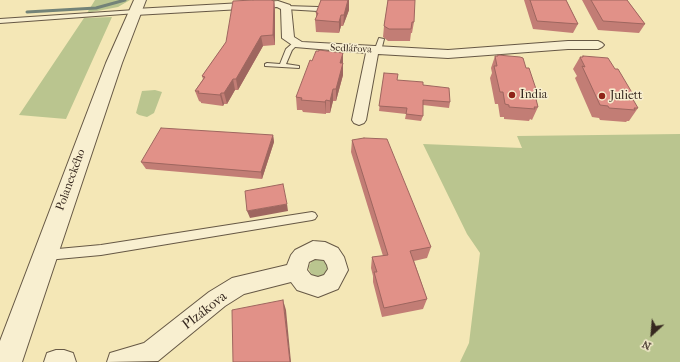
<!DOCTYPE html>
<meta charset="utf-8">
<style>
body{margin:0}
#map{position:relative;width:680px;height:362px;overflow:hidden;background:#f4e7b6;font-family:"IM FELL French Canon",serif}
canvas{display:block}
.north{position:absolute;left:632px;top:314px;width:40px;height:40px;-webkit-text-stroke:3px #f8efd0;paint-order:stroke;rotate:206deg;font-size:11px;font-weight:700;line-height:16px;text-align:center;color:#36281f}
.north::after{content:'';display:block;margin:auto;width:14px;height:18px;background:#36281f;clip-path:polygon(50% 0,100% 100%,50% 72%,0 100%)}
</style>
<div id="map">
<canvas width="680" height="362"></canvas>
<div class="north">N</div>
</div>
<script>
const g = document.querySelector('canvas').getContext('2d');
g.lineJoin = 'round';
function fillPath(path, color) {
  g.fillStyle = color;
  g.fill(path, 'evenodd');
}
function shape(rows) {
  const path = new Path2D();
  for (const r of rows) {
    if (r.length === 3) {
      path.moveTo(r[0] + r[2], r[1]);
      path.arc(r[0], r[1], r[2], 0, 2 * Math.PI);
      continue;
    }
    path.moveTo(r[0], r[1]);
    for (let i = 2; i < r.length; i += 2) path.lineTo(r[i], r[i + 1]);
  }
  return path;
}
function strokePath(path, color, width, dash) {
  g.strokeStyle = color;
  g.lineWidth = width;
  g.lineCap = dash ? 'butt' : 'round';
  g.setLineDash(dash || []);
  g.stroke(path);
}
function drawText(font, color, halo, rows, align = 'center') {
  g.font = font + ' "IM FELL French Canon",serif';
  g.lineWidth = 3;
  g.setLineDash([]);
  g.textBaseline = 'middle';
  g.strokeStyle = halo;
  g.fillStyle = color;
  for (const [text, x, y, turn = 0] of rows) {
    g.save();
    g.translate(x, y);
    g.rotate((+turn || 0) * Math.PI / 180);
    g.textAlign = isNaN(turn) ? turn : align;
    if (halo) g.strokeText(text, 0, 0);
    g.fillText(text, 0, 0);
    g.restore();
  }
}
fillPath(shape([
 [95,0,130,0,118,7,87,13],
 [112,17,66,119,19,115,84,18],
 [155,90,162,92,154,113,147,117,139,115,136,113,142,91],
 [680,134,680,362,460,362,469,343,480,253,467,234,423,144,522,148,517,136],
 [318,268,9]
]), '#bac58f');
strokePath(shape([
 [27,12,96,8,125,0]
]), '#738378', 3);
const service = shape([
 [286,6,318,7,321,9,318,11,284,9,284,7,286,6],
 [135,10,138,12,137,13,0,23,0,19,135,10],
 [379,38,384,39,382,47,375,51,371,51,371,49,376,46,379,38],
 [294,42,299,43,292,50,286,64,299,66,299,68,265,66,265,64,267,63,280,64,286,49,294,42],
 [312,212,315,213,317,216,315,219,312,220,101,255,47,260,43,258,42,255,43,252,47,250,101,245,312,212]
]);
const minor = shape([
 [278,1,290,5,291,7,294,37,302,42,448,50,568,41,598,41,602,43,604,45,602,47,598,49,568,49,448,58,378,54,366,120,364,123,359,125,354,123,352,120,366,53,295,47,282,38,281,9,277,7,135,15,130,12,135,9,278,1],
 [313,241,325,242,338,248,344,257,348,270,338,289,318,297,297,290,291,282,244,294,225,306,158,361,107,362,110,353,144,343,209,292,232,278,287,265,291,255,295,250,313,241],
 [315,259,324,260,327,265,328,269,324,275,318,277,311,275,307,270,309,262,315,259],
 [56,350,64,350,73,353,76,362,44,362,47,353,56,350]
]);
const tertiary = shape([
 [134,0,146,0,122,63,22,362,0,362,0,341,106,63,134,0]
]);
strokePath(service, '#665845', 2);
strokePath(minor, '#665845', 2);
strokePath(tertiary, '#665845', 2);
fillPath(service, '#f8efd0');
fillPath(minor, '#f8efd0');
fillPath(tertiary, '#f8efd0');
fillPath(shape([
 [321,0,349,0,349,10,343,26,341,26,339,33,316,32,315,20,316,18,316,13],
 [388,0,414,22,412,33,411,33,410,41,388,41,383,37,384,26],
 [524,0,566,0,578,24,573,33,533,29],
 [582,0,627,0,645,24,639,33,598,30],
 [274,1,275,11,275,45,263,46,238,90,235,90,227,104,224,104,223,106,201,103,201,102,199,101,195,91,203,79,202,76,226,42],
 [343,53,343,75,336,101,333,101,330,113,326,113,326,114,303,112,302,110,297,110,296,97,312,61],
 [498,55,526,68,538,95,536,99,538,107,532,120,530,119,529,121,504,119,504,117,500,117,498,104,495,104,490,78,492,73,491,68,495,56,497,56],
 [583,56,615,69,634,96,632,99,638,108,629,121,627,121,626,122,600,120,599,118,592,117,575,78,577,76,573,69,580,57,582,57],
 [384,73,397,80,423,85,450,102,449,108,423,105,423,116,421,121,405,119,406,114,379,111],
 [273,135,274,142,262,179,146,169,141,162],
 [352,140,431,247,427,258,414,261,427,299,423,309,382,317,373,282,373,276,371,268,372,257,383,256,351,152]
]), '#c27d75');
fillPath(shape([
 [347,0,349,0,349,10,343,26,344,15],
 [274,1,275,11,275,45,273,35],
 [341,15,341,26,339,33,339,22],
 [261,36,263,46,238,90,236,79],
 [343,53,343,75,336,101,336,89,340,63],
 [233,79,235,90,227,104,224,93],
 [333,89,333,101,330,113,330,101],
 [221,93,224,104,223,106,220,95],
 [326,100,326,114,325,102],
 [273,135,274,142,262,179,261,172],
 [287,204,288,211,250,218,247,211],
 [283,300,286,310,291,362,290,362]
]), '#9e665f');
const building = shape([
 [253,0,271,0,274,1,273,35,261,36,236,79,233,79,224,93,221,93,220,95,198,93,199,91,195,91,205,77,202,76,226,42,233,1,253,0],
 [321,0,348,0,344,15,341,15,339,22,315,20,318,13,316,13,321,0],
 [388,0,415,0,414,22,412,22,411,29,389,29,384,26,388,0],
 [530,0,566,0,578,24,537,21,530,0],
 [591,0,627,0,645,24,603,21,591,0],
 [319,50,343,53,340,63,343,63,336,89,333,89,330,101,326,100,325,102,301,100,302,98,296,97,310,60,312,61,316,51,319,51,319,50],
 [498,55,520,57,523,58,526,68,529,68,538,95,535,95,538,107,534,107,535,109,509,107,509,105,505,104,503,92,500,92,494,66,497,66,495,56,498,56,498,55],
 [583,56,608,58,615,69,618,69,634,96,631,96,638,108,634,108,635,110,609,108,608,106,600,105,582,66,585,67,580,57,583,57,583,56],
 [384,73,398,74,397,80,423,82,423,85,449,88,450,102,423,100,423,116,406,114,407,108,379,106,384,73],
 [161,128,273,135,261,172,141,162,161,128],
 [364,138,387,139,431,247,410,251,427,299,384,308,374,272,377,272,372,257,388,255,352,140,364,138],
 [283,184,287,204,247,211,245,191,283,184],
 [283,300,290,362,233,362,232,310,283,300]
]);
fillPath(building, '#e19188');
strokePath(building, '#9e665f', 1);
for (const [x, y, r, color] of [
 [512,95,4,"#8f2418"],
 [602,96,4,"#8f2418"]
]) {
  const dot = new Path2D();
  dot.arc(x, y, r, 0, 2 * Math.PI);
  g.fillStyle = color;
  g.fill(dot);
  strokePath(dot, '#f8efd0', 1.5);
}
drawText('10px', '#36281f', '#f8efd0', [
 ["Sedlářova",351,49,3]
]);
drawText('12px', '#36281f', '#f8efd0', [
 ["India",520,95],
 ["Juliett",610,96]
], 'left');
drawText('12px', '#36281f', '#f8efd0', [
 ["Polaneckého",71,180,-70]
]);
drawText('14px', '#36281f', '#f8efd0', [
 ["Plzákova",205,311,-38]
]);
</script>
